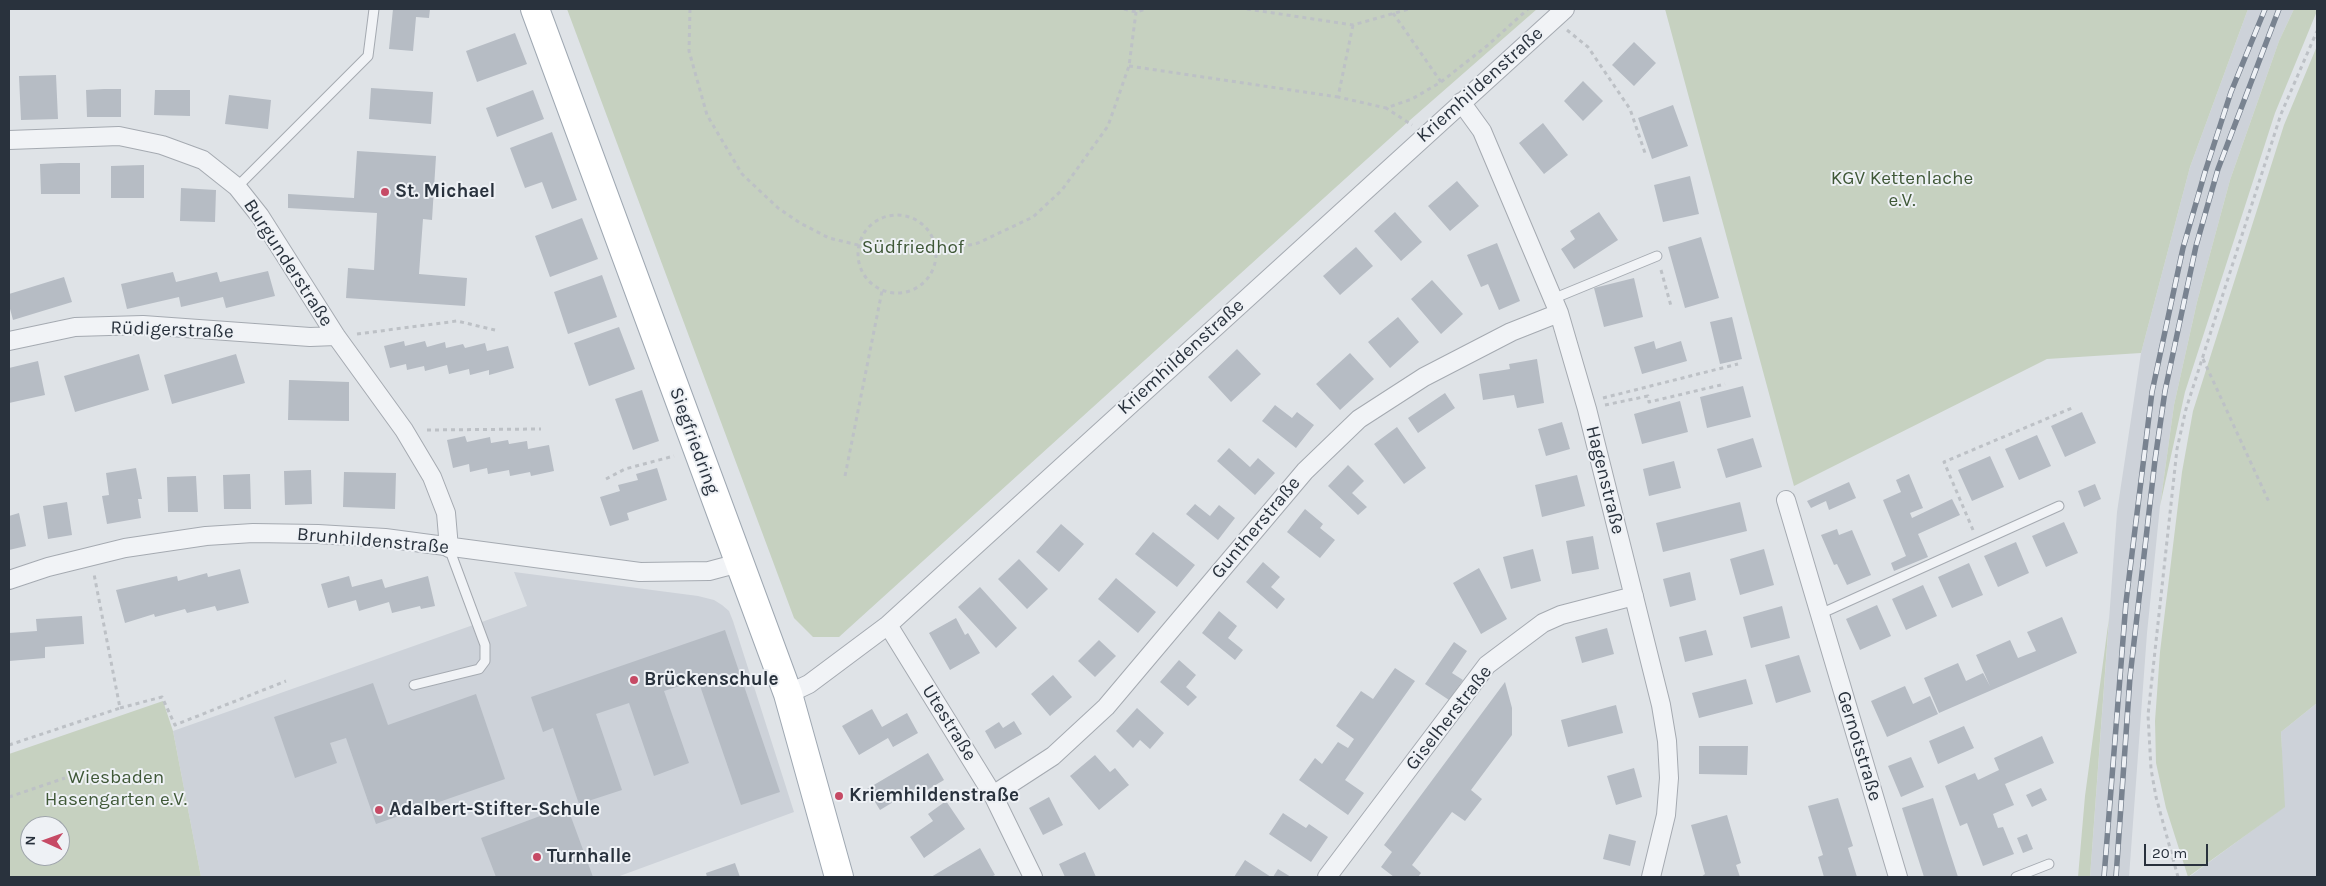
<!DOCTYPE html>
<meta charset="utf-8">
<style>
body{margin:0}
#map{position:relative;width:2326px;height:886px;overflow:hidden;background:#dfe3e7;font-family:Karla,sans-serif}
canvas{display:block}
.frame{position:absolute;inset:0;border:10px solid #29323d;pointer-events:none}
.north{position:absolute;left:20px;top:816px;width:50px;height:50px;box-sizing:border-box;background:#eef1f5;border:1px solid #9fa5ab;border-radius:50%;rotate:272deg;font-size:14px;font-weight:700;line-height:20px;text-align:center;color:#29323d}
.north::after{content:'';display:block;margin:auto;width:18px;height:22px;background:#c64a65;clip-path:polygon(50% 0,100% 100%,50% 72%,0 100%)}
.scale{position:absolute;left:2144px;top:844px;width:64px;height:22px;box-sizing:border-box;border:2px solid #29323d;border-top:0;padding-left:6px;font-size:15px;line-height:18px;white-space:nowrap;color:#29323d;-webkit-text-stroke:4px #eef1f5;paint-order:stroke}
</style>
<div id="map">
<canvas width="2326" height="886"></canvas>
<div class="frame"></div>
<div class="north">N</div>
<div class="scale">20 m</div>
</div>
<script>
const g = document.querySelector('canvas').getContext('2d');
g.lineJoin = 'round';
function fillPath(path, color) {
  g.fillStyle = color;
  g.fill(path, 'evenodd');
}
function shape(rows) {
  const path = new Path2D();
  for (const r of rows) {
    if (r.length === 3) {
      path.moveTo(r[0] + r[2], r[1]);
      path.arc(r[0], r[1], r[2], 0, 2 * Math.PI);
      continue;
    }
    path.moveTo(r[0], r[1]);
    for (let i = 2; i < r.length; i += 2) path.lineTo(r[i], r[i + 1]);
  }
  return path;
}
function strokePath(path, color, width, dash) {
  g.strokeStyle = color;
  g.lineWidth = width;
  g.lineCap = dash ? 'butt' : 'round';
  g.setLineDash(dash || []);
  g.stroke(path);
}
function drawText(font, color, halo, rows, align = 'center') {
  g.font = font + ' Karla,sans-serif';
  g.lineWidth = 4;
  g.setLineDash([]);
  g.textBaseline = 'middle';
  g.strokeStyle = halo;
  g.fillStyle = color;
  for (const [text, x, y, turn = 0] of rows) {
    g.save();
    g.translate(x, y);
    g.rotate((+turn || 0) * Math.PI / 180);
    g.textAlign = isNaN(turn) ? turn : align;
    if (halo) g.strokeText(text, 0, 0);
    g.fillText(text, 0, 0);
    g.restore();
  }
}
fillPath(shape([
 [2248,9,2294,9,2279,41,2230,180,2197,302,2174,405,2160,506,2147,633,2129,877,2090,877,2117,512,2141,353,2190,167],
 [514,572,698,596,714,600,722,605,729,611,733,621,794,812,617,877,201,877,173,731,527,606],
 [2317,703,2317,877,2189,877,2284,807,2281,732]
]), '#cdd2d9');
fillPath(shape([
 [567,9,1537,9,1409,121,839,637,813,637,794,618],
 [1665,9,2248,9,2190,167,2141,353,2047,359,1794,486],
 [2294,9,2317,9,2317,11,2275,113,2185,392,2160,506,2174,405,2197,302,2230,180,2279,41],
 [2317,46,2317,703,2281,732,2285,807,2188,877,2166,808,2156,763,2155,721,2160,652,2182,472,2193,411,2284,125],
 [2109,618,2090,877,2078,877,2085,796],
 [163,701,173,731,201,877,9,877,9,754],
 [30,826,60,826,60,856,30,856]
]), '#c6d1c0');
fillPath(shape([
 [393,9,430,9,429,18,416,17,413,51,389,49],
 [515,33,527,64,477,82,466,51],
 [1634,42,1656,63,1634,86,1612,65],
 [56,75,58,119,21,120,19,76],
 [1583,81,1603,101,1583,121,1564,101],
 [371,88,433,92,431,124,369,119],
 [104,89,121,89,121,117,87,117,86,90],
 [155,90,190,90,190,116,154,115],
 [533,90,544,119,497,137,486,108],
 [229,95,271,100,268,129,225,124],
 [1673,105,1688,146,1652,159,1638,118],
 [1543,123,1568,155,1544,174,1519,143],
 [552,132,577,200,552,209,542,182,525,188,510,148],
 [357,151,436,156,432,220,423,219,419,274,467,278,465,306,346,298,348,268,374,270,377,213,288,208,288,194,354,198],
 [60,163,80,163,80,194,41,194,40,164],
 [144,165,144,198,111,198,111,166],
 [1690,176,1699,214,1663,222,1654,185],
 [1457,181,1479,206,1450,231,1428,206],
 [181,188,216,190,215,222,180,221],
 [1395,212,1422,242,1401,261,1374,231],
 [1599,212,1618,240,1574,269,1561,249,1575,239,1570,231],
 [582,218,598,259,550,277,535,236],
 [1701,237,1719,298,1685,308,1668,247],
 [1497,243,1520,301,1499,310,1488,284,1481,287,1467,255],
 [1356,247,1373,266,1340,295,1323,276],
 [268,271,275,296,226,308,223,297,181,307,179,297,127,309,121,284,173,272,176,282,217,272,220,282],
 [602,275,617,317,568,334,554,292],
 [64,277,72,302,13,320,9,305,9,294],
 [1634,278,1643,317,1604,327,1594,288],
 [1432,280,1463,314,1441,334,1411,299],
 [1398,317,1419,342,1390,368,1368,342],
 [1732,317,1742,359,1720,364,1710,322],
 [619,327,635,369,589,386,574,343],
 [404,341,405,346,425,341,427,347,445,342,446,348,463,344,465,348,485,343,487,351,508,346,514,368,489,375,489,370,470,375,469,369,449,374,447,365,425,371,424,366,407,370,406,364,390,368,384,346],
 [1654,341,1656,349,1681,341,1687,361,1642,374,1634,347],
 [1237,349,1261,374,1231,402,1208,377],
 [1350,353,1374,379,1340,410,1316,384],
 [139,354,149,390,75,412,64,376],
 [236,354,245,383,172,404,164,375],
 [1537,359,1544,403,1517,408,1514,395,1483,400,1479,374,1510,369,1509,364],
 [38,361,45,395,9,403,9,368],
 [289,380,349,382,349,421,288,420],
 [1743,386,1751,417,1707,428,1700,397],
 [642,390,659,441,633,450,615,399],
 [1445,393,1455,408,1418,433,1408,418],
 [1680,401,1688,432,1642,444,1634,414],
 [1275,405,1292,418,1297,412,1314,425,1296,448,1262,421],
 [2082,412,2096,443,2065,457,2051,426],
 [1562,422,1570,449,1546,456,1538,429],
 [1397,427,1426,468,1404,484,1374,444],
 [2037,435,2051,466,2019,480,2005,449],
 [465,436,467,442,490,437,491,443,508,440,509,444,527,441,528,449,549,445,554,471,531,476,530,472,510,476,509,470,488,474,487,468,470,472,469,464,453,468,447,440],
 [1753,438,1762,467,1726,478,1717,449],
 [1229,448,1250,467,1258,458,1275,473,1255,495,1217,461],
 [1990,456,2004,487,1972,501,1958,470],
 [1674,461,1681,488,1649,496,1643,469],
 [1348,465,1364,481,1352,493,1367,507,1358,515,1328,486],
 [136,468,142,499,138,499,141,518,107,524,102,496,109,495,106,473],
 [657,468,667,500,627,513,629,520,610,526,600,497,620,491,618,485,638,480,636,474],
 [311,470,312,504,285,505,284,471],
 [344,472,396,473,395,509,343,507],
 [250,474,251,509,224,509,223,475],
 [1909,474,1923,508,1910,513,1912,518,1952,499,1960,515,1918,534,1928,557,1894,571,1891,563,1906,556,1883,500,1901,492,1896,480],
 [1577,475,1585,506,1542,517,1535,485],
 [196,476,198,512,168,512,167,477],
 [1849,482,1856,498,1829,510,1826,501,1811,508,1807,501],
 [2095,484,2101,499,2084,507,2078,491],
 [67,502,72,535,48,539,43,506],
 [1740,502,1747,531,1663,552,1656,523],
 [1195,504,1210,516,1219,505,1235,518,1218,540,1186,514],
 [1305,509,1323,524,1320,528,1335,540,1320,558,1287,532],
 [19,513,26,546,9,550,9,516],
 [2064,522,2078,553,2046,567,2032,536],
 [1061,524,1084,544,1059,572,1036,552],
 [1837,529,1839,535,1852,530,1871,575,1847,585,1837,564,1834,565,1821,535],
 [1153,532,1195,565,1177,587,1135,554],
 [1593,536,1599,569,1572,574,1566,541],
 [2016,542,2029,573,1998,587,1984,556],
 [1533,549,1541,581,1511,589,1503,557],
 [1764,549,1774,585,1740,595,1730,559],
 [1019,559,1048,589,1027,609,998,579],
 [1263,562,1280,577,1271,587,1285,599,1277,609,1246,582],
 [1969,563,1983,595,1952,608,1938,577],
 [1479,568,1507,619,1481,634,1453,583],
 [240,569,249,603,217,611,215,606,187,613,185,609,155,617,154,614,125,623,116,590,177,576,178,581,207,573,208,577],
 [1690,572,1696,600,1670,607,1663,579],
 [349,576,352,587,382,579,385,588,428,576,435,606,421,609,420,606,392,613,389,602,359,611,356,600,328,608,321,584],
 [1116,578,1156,612,1138,633,1098,599],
 [1923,585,1937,616,1906,630,1892,599],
 [980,587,1017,628,996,648,958,607],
 [1877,605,1891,636,1860,650,1846,619],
 [1782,606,1790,638,1751,648,1743,617],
 [1219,611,1237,626,1228,638,1243,650,1235,660,1202,633],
 [82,616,84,644,45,647,45,658,9,661,9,633,37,631,36,619],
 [2062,617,2077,653,1939,713,1924,678,1958,663,1966,681,1983,673,1990,686,1976,655,2010,640,2018,658,2036,651,2027,632],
 [956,618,965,635,968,633,980,653,950,670,929,633],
 [1607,628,1614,654,1582,663,1575,637],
 [725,630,780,792,741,805,698,680,664,691,689,763,654,776,629,703,596,714,622,790,579,804,553,728,543,732,531,697],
 [1706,630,1713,655,1685,662,1679,637],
 [1099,640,1116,656,1095,677,1078,661],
 [1454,642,1467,651,1452,673,1463,680,1449,700,1425,684],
 [1799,655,1811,692,1776,703,1765,665],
 [1179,660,1196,675,1186,687,1197,697,1188,706,1160,682],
 [1395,668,1415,681,1345,780,1364,793,1348,815,1299,780,1315,758,1322,764,1338,742,1348,748,1354,739,1336,726,1361,691,1373,699],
 [1053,675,1072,697,1050,716,1031,694],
 [1746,679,1753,704,1699,718,1692,693],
 [1505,682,1512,708,1512,735,1471,790,1482,799,1465,821,1452,812,1412,865,1421,873,1418,877,1394,877,1381,867,1392,852,1384,845],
 [373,683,388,725,476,694,505,779,376,824,346,738,330,743,337,763,295,778,274,717],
 [1905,686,1913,704,1930,696,1938,714,1887,737,1871,701],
 [1616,705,1623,733,1568,747,1561,720],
 [1137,708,1164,733,1150,749,1140,740,1133,748,1116,731],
 [872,709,882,727,907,713,918,733,893,747,888,738,859,755,842,726],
 [1014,721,1022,734,995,749,985,731,999,722,1003,728],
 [1964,726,1974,748,1938,764,1929,741],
 [2042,736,2054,763,2005,784,2014,805,1993,814,1998,828,2003,827,2014,854,1983,866,1967,823,1960,826,1945,786,1975,773,1978,780,1999,770,1994,758],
 [1699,746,1748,746,1747,775,1699,774],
 [928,753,944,780,922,793,918,787,880,810,867,789],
 [1095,755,1110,772,1115,768,1129,785,1099,810,1070,776],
 [1911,757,1924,787,1901,797,1888,766],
 [1634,768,1642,797,1616,805,1607,776],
 [2041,788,2047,800,2032,807,2026,795],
 [1049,797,1063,825,1043,835,1029,808],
 [1838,798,1853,846,1848,848,1857,877,1824,877,1818,857,1823,855,1808,806],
 [1933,798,1946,840,1958,877,1924,877,1902,808],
 [946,801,965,829,924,858,910,837,933,821,928,814],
 [567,806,593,877,496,877,481,838],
 [1283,813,1306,828,1309,824,1328,837,1311,862,1269,834],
 [1727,815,1741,863,1736,865,1740,877,1701,877,1705,874,1691,825],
 [1609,834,1636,841,1630,866,1603,859],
 [2027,834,2033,849,2023,853,2017,838],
 [980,848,995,875,991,877,931,877],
 [1085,852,1096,877,1065,877,1059,864],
 [1245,860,1271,877,1234,877],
 [735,863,740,877,707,877,706,873],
 [1278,869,1291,877,1273,877]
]), '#b6bcc4');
const lane = shape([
 [237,187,368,56,374,9],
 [1555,298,1657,256],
 [1820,614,2059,506],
 [414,685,479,669,485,661,485,645,449,548],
 [2016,877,2049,864]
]);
const street = shape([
 [1461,102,1482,131,1559,313,1587,409,1661,705,1667,741,1669,778,1666,815,1651,877],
 [9,140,119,136,162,145,203,160,237,187,260,216,336,336,404,430,432,477,446,513,449,548],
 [9,341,75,327,143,325,310,337,336,336],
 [1786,500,1898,877],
 [9,580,48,567,125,548,206,536,253,533,318,534,385,538,640,572,709,571,739,563],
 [888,625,993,795,1033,877],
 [788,694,809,684,888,625,1565,9],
 [993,795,1053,756,1106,707,1305,471,1359,419,1424,377,1511,332,1559,313],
 [1327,877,1487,665,1543,623,1561,615,1634,596]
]);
const primary = shape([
 [535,9,788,694,839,877]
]);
strokePath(lane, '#a5aab1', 11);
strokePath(street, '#a5aab1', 20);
strokePath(primary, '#9fa8b2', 30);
strokePath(shape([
 [690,9,689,51,707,115,742,174,778,208,800,223,829,238,858,245],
 [1124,9,1136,12,1146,9],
 [1247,9,1353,25,1409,9],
 [1393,13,1441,82,1412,99,1386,108,1412,125],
 [1353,25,1338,97,1386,108],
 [1567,30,1588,47,1630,109,1646,156],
 [1129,66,1338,97],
 [1441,82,1488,45,1528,9],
 [897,254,39],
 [937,253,978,243,1033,217,1062,190,1108,126,1129,66,1136,12],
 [1661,270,1671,306],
 [357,334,457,321,495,330],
 [2203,359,2269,502],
 [1603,398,1738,364],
 [1605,405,1648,396,1649,402,1725,384],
 [427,430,541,429],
 [845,476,882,291],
 [606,479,625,469,674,456],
 [1973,530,1944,462,2072,408],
 [120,708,162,697,175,725,286,681],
 [9,745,120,708,94,574],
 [9,797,65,778],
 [2178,877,2156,797,2151,769,2148,715,2177,449,2186,409,2281,114,2317,31]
]), '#bdc1c6', 3, [4, 4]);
strokePath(lane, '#f1f3f6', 9);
strokePath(street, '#f1f3f6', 18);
strokePath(primary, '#fff', 28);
const rail = shape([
 [2104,877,2126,602,2152,392,2183,248,2205,172,2231,92,2265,9],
 [2116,877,2130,677,2155,460,2165,391,2196,246,2218,169,2279,9]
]);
strokePath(rail, '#798390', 5.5);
strokePath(rail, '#eef1f5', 4, [11]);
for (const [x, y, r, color] of [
 [385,192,5,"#c64a65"],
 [634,680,5,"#c64a65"],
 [839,796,5,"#c64a65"],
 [379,810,5,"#c64a65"],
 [537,857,5,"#c64a65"]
]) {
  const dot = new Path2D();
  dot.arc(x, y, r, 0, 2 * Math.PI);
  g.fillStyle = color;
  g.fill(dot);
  strokePath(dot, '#eef1f5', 2);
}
drawText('19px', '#29323d', '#eef1f5', [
 ["Kriemhildenstraße",1480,85,-42],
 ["Burgunderstraße",288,263,57],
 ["Rüdigerstraße",172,330,2],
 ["Kriemhildenstraße",1181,357,-42],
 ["Siegfriedring",694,441,70],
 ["Hagenstraße",1605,480,76],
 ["Guntherstraße",1256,528,-50],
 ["Brunhildenstraße",373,541,5],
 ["Giselherstraße",1449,718,-52],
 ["Utestraße",949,723,58],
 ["Gernotstraße",1859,746,73]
]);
drawText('19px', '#3f5837', '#eef1f5', [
 ["KGV Kettenlache",1902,179],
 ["e.V.",1902,201],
 ["Südfriedhof",913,248],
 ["Wiesbaden",116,778],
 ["Hasengarten e.V.",116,800]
]);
drawText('bold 19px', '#29323d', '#eef1f5', [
 ["St. Michael",395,192],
 ["Brückenschule",644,680],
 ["Kriemhildenstraße",849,796],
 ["Adalbert-Stifter-Schule",389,810],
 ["Turnhalle",547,857]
], 'left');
</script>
